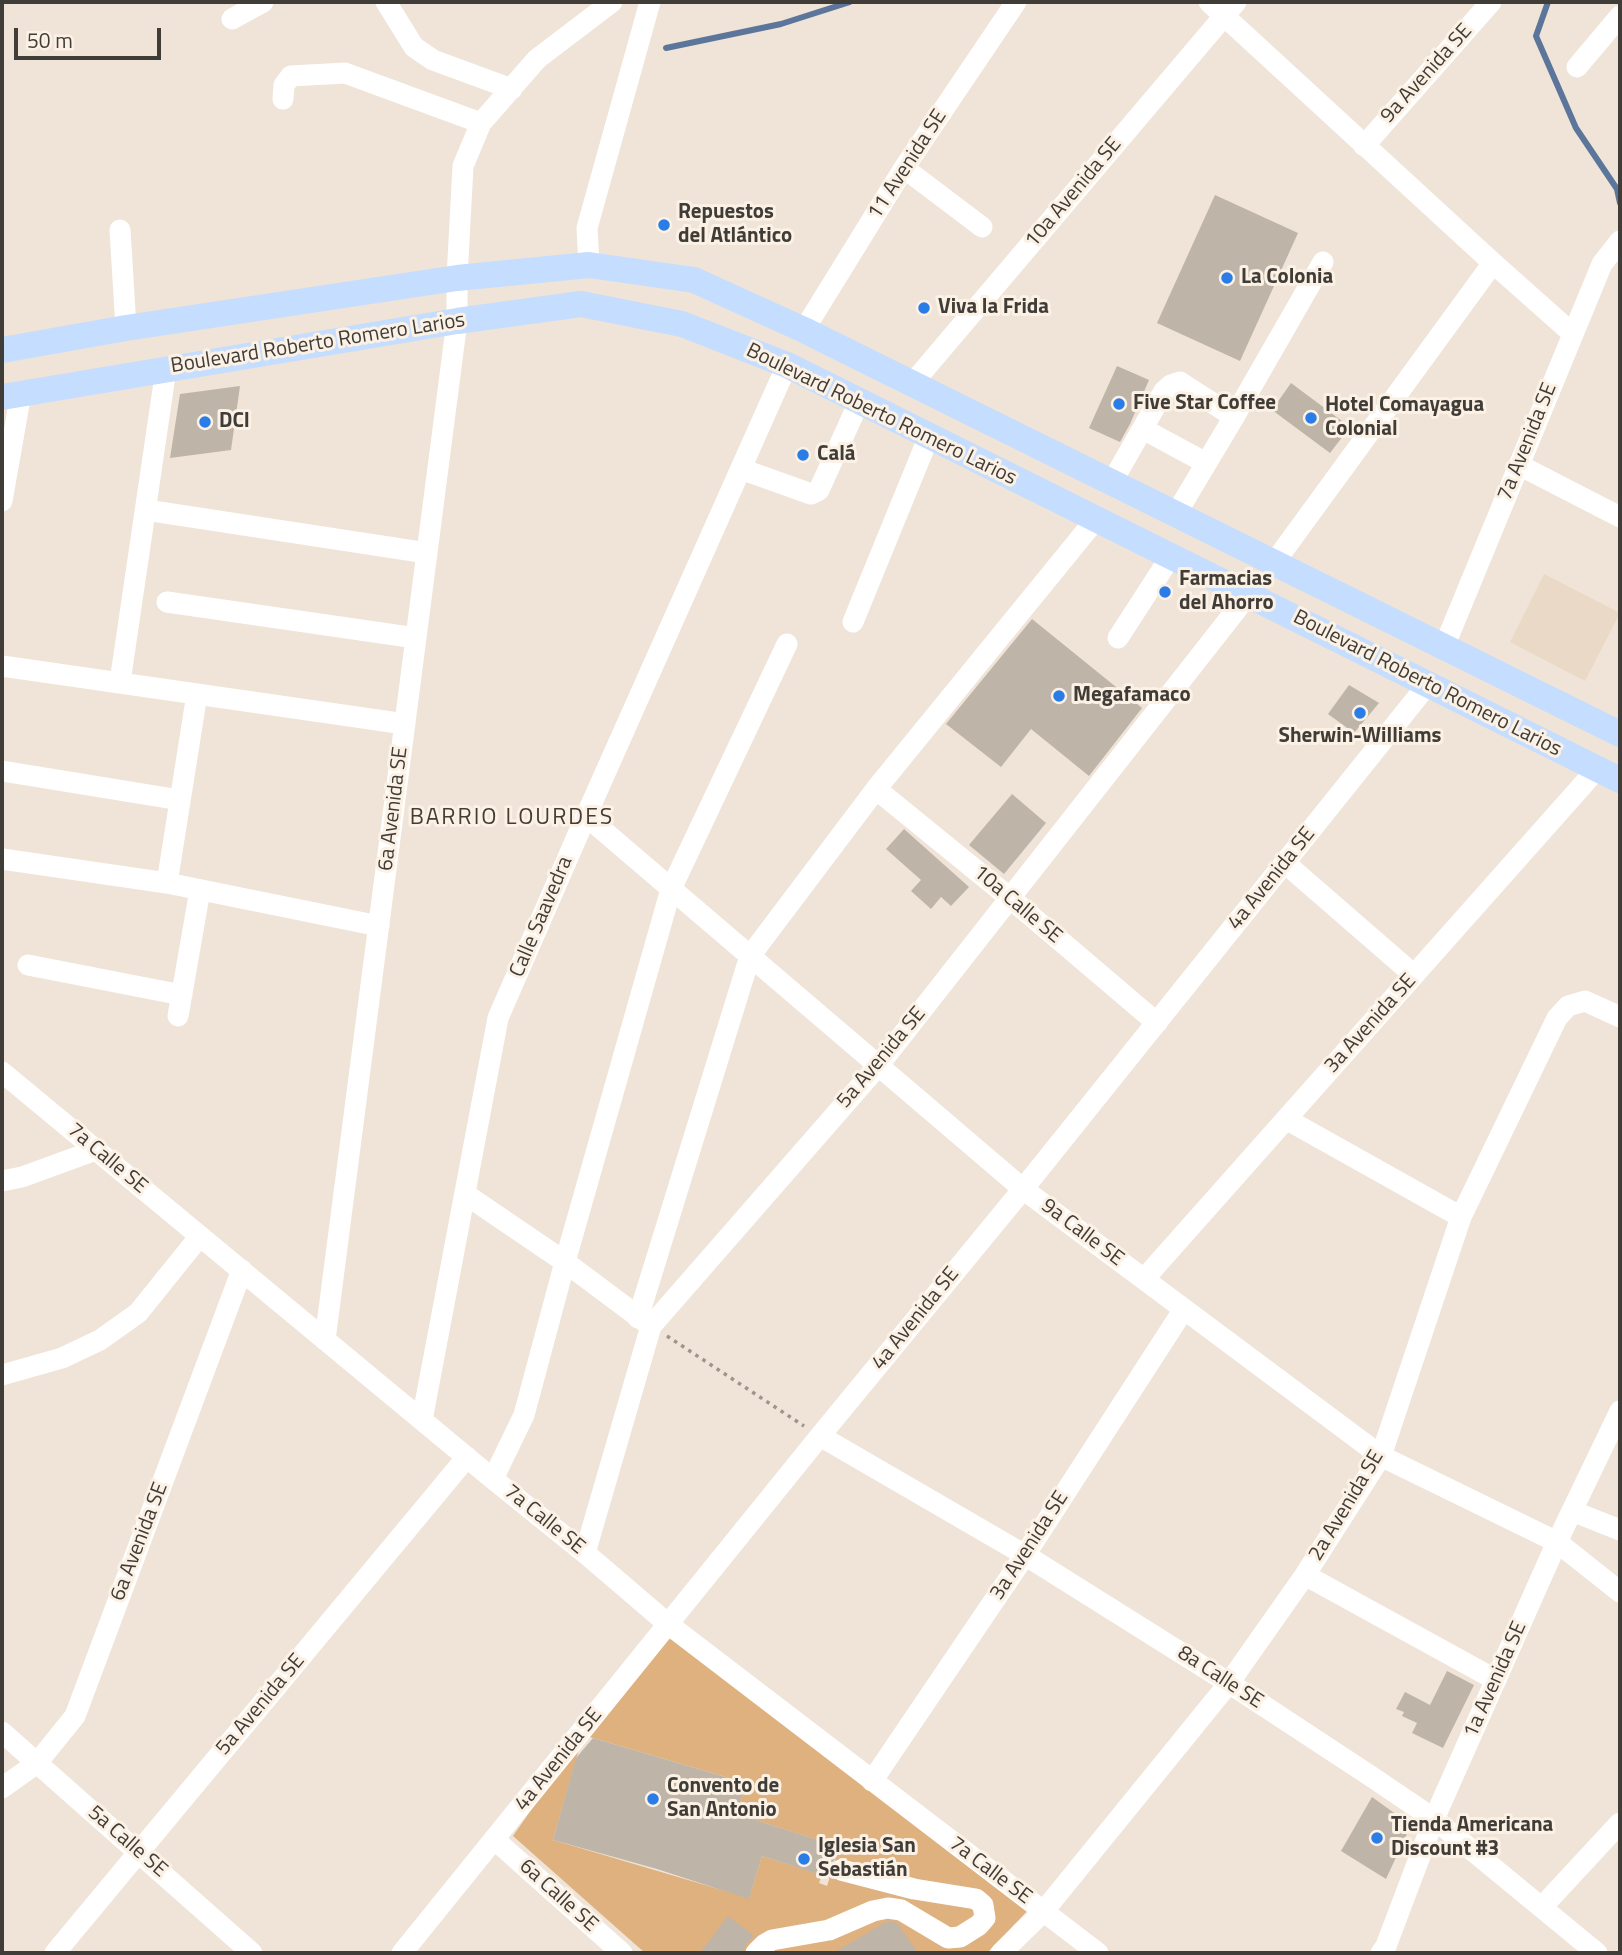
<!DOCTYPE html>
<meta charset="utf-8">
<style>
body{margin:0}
#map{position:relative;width:1622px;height:1955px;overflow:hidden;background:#efe4d7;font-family:"Titillium Web",sans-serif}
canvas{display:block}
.frame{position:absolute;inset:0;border:4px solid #403c37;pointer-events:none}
.scale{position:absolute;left:14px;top:28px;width:147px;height:32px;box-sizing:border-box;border:4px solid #403c37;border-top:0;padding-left:9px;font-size:21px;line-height:24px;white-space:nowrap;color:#403c37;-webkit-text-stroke:5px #fcf1e5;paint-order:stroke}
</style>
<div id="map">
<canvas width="1622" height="1955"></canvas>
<div class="frame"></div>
<div class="scale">50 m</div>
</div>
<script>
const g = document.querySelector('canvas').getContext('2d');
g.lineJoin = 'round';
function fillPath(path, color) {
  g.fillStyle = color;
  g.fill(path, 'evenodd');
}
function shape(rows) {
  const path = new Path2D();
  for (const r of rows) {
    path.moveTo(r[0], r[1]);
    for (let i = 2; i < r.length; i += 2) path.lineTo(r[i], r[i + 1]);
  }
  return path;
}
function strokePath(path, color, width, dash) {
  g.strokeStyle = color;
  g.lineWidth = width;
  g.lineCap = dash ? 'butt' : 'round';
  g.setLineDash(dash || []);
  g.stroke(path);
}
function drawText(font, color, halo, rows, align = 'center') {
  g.font = font + ' "Titillium Web",sans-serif';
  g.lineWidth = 6;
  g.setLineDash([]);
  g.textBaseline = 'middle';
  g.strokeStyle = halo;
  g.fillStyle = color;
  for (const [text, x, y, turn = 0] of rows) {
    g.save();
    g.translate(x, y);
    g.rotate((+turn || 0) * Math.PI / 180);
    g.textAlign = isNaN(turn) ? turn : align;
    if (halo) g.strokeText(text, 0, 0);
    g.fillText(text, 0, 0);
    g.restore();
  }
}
fillPath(shape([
 [1544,574,1620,613,1585,681,1510,642]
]), '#ead9c7');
fillPath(shape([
 [670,1632,1031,1907,987,1953,645,1953,513,1836,583,1735],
 [583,1735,746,1783,737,1814,830,1844,831,1839,841,1842,827,1886,819,1883,822,1875,762,1856,749,1898,553,1840]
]), '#deb17f');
strokePath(shape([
 [1548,2,1536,36,1576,128,1617,189,1620,203],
 [666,48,781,24,850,2]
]), '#5c759a', 6);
fillPath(shape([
 [1215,195,1298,233,1240,361,1157,323],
 [1117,366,1149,380,1130,424,1120,442,1089,428],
 [1291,383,1350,427,1330,453,1272,410],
 [240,386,231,450,170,458,180,394],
 [1032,619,1142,708,1089,776,1031,729,1001,767,946,724],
 [1349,685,1379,703,1354,733,1328,714],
 [1012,794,1046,823,1004,874,969,845],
 [904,829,969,887,951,906,941,897,931,909,911,891,921,880,886,849],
 [1447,1671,1474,1685,1443,1748,1412,1733,1417,1723,1402,1716,1404,1712,1396,1709,1405,1692,1430,1705],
 [593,1738,746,1783,737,1814,840,1847,836,1858,829,1866,830,1878,762,1856,749,1899,657,1869,553,1840,576,1758],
 [1372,1797,1411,1825,1386,1879,1341,1851],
 [728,1916,754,1936,746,1944,743,1953,700,1953],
 [888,1921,897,1923,918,1953,833,1953]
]), '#bfb4a8');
strokePath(shape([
 [667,1336,804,1426]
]), '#9d958c', 3.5, [3.5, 5]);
strokePath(shape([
 [386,2,414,47,433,60,512,89],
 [1209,2,1493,263,1573,334],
 [232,19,263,2],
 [1577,67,1620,16],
 [283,99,284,85,291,76,345,73,481,123],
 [1364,146,1491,2],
 [904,168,982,227],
 [120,230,126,328],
 [589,265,587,228,650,2],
 [804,330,904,168,1016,2],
 [912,384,1236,2],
 [1143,429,1206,463],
 [1519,465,1620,517],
 [741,469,811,494,819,490,859,402],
 [1112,482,1164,391,1171,385,1180,382,1234,417],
 [2,501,21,393],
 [146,510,427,553],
 [1176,514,1234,417,1323,262],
 [1274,563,1493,263],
 [167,602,416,638],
 [853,622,929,436],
 [1118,638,1171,556],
 [1444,647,1602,264,1620,241],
 [2,666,405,724],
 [120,682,166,369],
 [2,771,180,800],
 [876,789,1010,898,1157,1023],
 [586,816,1023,1189,1381,1456,1557,1542,1620,1592],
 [2,859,167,883,379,926],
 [1285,863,1414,975],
 [167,883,197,694],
 [28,965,182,995],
 [178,1016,200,890],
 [2,1072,493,1479,585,1553,668,1624,1098,1953],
 [1286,1119,1461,1217],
 [2,1181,22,1177,96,1150],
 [465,1194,565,1262,648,1324],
 [1144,1279,1597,769],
 [638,1318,750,956,876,789,1096,519],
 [325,1340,457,321,457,278,463,166,481,123,537,59,612,2],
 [2,1375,62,1358,100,1340,138,1313,200,1236],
 [422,1420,498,1018,586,816,787,365],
 [820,1436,1025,1555,1229,1683,1372,1777,1434,1819,1597,1953],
 [493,1479,524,1415,565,1262,671,889,787,644],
 [1572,1511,1620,1530],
 [585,1553,651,1326,878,1066,1248,595],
 [1305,1575,1496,1680],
 [2,1732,252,1953],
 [872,1781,1025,1555,1184,1309],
 [2,1788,37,1763,75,1716,242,1270],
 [494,1839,622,1953],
 [1542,1907,1620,1823],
 [55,1953,467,1457],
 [402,1953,820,1436,1023,1189,1428,684],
 [756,1953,765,1944,772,1940,829,1930,873,1911,888,1908,901,1910,948,1938,960,1937,979,1925,985,1918,983,1905,976,1899,914,1889,841,1870],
 [1001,1953,1043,1912,1229,1683,1305,1575,1381,1456,1461,1217,1557,1018,1568,1006,1585,1001,1620,1017],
 [1381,1953,1386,1946,1434,1819,1557,1542,1620,1411]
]), '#fff', 21);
strokePath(shape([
 [2,350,126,328,457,278,589,265,694,280,804,330,1620,734],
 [2,397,457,321,581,304,682,324,787,365,1620,780]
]), '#c5ddfe', 26);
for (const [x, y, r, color] of [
 [664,225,7,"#2a7ce7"],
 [1227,278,7,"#2a7ce7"],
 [924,308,7,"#2a7ce7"],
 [1119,404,7,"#2a7ce7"],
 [1311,418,7,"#2a7ce7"],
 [205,422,7,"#2a7ce7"],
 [803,455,7,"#2a7ce7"],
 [1165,592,7,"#2a7ce7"],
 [1059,696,7,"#2a7ce7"],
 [1360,713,7,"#2a7ce7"],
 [653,1799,7,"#2a7ce7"],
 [1377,1838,7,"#2a7ce7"],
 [804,1859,7,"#2a7ce7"]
]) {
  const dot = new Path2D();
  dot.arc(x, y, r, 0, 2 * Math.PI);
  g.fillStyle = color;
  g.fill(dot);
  strokePath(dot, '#fcf1e5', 2.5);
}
drawText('21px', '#403c37', '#fcf1e5', [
 ["9a Avenida SE",1427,74,-48],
 ["11 Avenida SE",908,165,-57],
 ["10a Avenida SE",1074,193,-50],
 ["Boulevard Roberto Romero Larios",318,344,-9],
 ["Boulevard Roberto Romero Larios",881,415,26],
 ["7a Avenida SE",1528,442,-68],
 ["Boulevard Roberto Romero Larios",1427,684,27],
 ["6a Avenida SE",394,809,-83],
 ["4a Avenida SE",1272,879,-51],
 ["10a Calle SE",1017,905,40],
 ["Calle Saavedra",542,917,-67],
 ["3a Avenida SE",1371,1024,-48],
 ["5a Avenida SE",882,1058,-50],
 ["7a Calle SE",107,1159,40],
 ["9a Calle SE",1082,1233,37],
 ["4a Avenida SE",916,1319,-51],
 ["2a Avenida SE",1347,1506,-59],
 ["7a Calle SE",544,1520,39],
 ["6a Avenida SE",140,1542,-69],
 ["3a Avenida SE",1030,1546,-57],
 ["8a Calle SE",1220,1678,33],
 ["1a Avenida SE",1496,1680,-66],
 ["5a Avenida SE",261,1705,-50],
 ["4a Avenida SE",559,1760,-51],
 ["5a Calle SE",127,1842,41],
 ["7a Calle SE",990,1871,37],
 ["6a Calle SE",558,1896,42]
]);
drawText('bold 21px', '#403c37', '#fcf1e5', [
 ["Repuestos",678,213],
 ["del Atlántico",678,237],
 ["La Colonia",1241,278],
 ["Viva la Frida",938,308],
 ["Five Star Coffee",1133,404],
 ["Hotel Comayagua",1325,406],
 ["Colonial",1325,430],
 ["DCI",219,422],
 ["Calá",817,455],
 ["Farmacias",1179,580],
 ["del Ahorro",1179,604],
 ["Megafamaco",1073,696],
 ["Sherwin-Williams",1360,737,"center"],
 ["Convento de",667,1787],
 ["San Antonio",667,1811],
 ["Tienda Americana",1391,1826],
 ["Discount #3",1391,1850],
 ["Iglesia San",818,1847],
 ["Sebastián",818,1871]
], 'left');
g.letterSpacing = '2px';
drawText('23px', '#453c33', '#fcf1e5', [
 ["BARRIO LOURDES",512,818]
]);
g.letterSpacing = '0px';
</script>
